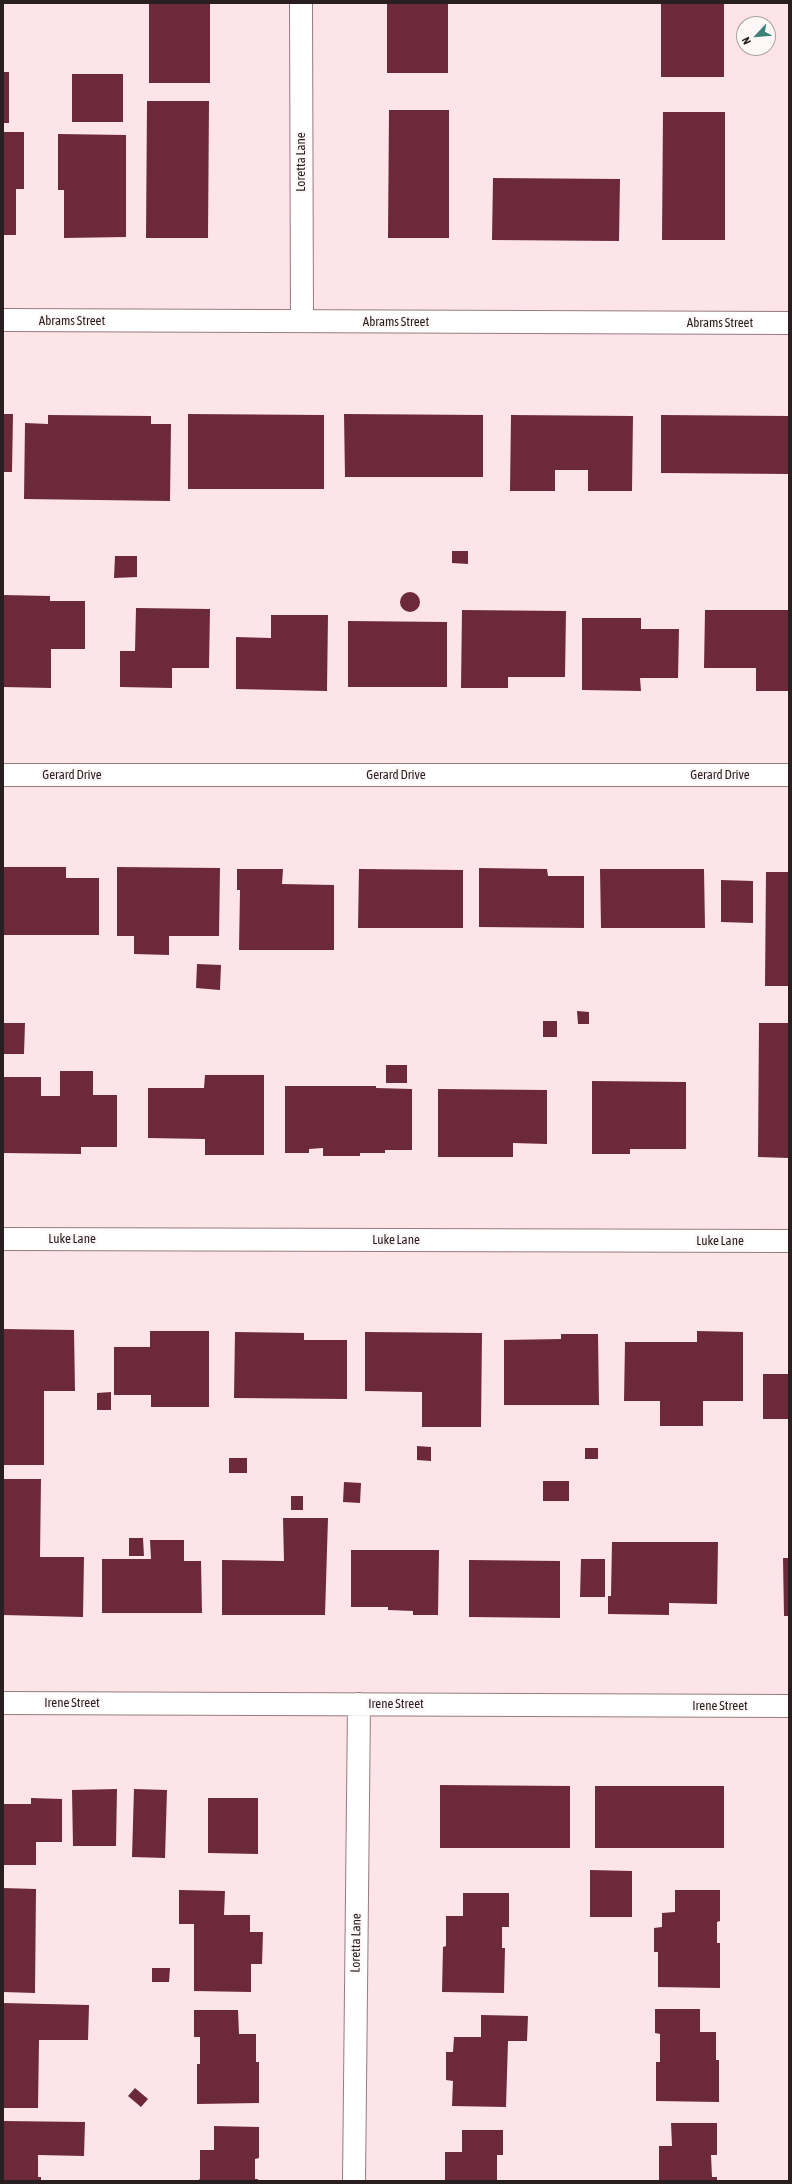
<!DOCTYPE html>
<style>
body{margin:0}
#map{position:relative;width:792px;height:2184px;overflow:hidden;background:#fde4e8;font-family:"Asap Condensed",sans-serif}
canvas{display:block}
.frame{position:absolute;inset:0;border:4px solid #2a1f20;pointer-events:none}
.north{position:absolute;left:736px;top:16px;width:40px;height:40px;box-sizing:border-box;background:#fdf7f7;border:1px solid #a9a1a1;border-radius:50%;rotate:244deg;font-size:11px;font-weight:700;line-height:16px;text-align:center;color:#2a1f20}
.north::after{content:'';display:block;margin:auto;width:14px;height:18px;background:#3c827a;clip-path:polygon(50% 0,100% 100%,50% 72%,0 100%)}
</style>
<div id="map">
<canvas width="792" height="2184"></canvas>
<div class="frame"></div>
<div class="north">N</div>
</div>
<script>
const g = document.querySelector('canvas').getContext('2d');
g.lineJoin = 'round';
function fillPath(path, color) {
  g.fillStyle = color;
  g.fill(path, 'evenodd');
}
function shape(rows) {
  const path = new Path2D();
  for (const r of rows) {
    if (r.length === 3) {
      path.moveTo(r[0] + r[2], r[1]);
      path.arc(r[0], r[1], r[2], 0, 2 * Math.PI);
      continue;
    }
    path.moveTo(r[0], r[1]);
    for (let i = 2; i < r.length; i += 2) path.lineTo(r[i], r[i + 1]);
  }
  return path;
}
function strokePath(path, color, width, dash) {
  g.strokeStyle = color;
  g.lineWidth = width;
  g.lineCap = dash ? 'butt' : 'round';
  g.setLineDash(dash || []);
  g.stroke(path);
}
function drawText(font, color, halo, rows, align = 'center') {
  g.font = font + ' "Asap Condensed",sans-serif';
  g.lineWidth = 4;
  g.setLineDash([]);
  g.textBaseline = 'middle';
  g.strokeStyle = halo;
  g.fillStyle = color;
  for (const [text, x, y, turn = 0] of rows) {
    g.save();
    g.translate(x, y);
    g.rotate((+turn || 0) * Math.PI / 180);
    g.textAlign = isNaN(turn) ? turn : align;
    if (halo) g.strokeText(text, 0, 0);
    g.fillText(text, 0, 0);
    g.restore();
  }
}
fillPath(shape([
 [149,3,210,3,210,83,149,83],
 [387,3,448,3,448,73,387,73],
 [661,3,724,3,724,77,661,77],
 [3,72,9,72,9,123,3,123],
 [72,74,123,74,123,122,72,122],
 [147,101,209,101,208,238,146,238],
 [389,110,449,110,449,238,388,238],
 [663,112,725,112,725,240,662,240],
 [3,132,24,132,24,189,16,189,16,235,3,235],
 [58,134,126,135,126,237,64,238,64,190,58,190],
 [493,178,620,179,619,241,492,240],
 [3,414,13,414,12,472,3,472],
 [188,414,324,415,324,489,188,489],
 [344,414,483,415,483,477,345,477],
 [48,415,151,416,151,424,171,424,170,501,24,499,25,423,48,424],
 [511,415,633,416,632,491,588,491,588,470,555,470,555,491,510,491],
 [661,415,789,416,789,474,661,473],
 [452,551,468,551,468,564,452,563],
 [115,556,137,556,137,577,114,578],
 [410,602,10],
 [3,595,50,596,50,601,85,601,85,649,51,649,51,688,3,687],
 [136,608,210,609,209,668,172,668,172,688,120,687,120,651,135,651],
 [462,610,566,611,565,677,508,677,508,688,461,688],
 [705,610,789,610,789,691,756,691,756,668,704,668],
 [271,615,328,615,327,691,236,689,236,637,271,638],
 [582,618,641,618,641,629,679,629,678,678,640,678,641,691,582,690],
 [348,621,447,622,447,687,348,687],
 [3,867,66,867,66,878,99,878,99,935,3,935],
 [117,867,220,868,219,936,169,936,169,955,134,954,134,936,117,936],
 [479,868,547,869,548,876,584,876,584,928,479,927],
 [237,869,283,869,282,884,334,885,334,950,239,950,240,890,237,890],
 [359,869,463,870,463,928,358,928],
 [600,869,704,869,705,928,601,928],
 [766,872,789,872,789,986,765,986],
 [721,880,753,881,753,923,721,922],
 [197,964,221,965,220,990,196,988],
 [577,1011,589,1012,589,1024,578,1024],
 [543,1021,557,1021,557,1037,543,1037],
 [3,1023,25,1023,24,1054,3,1054],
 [759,1023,789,1023,789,1158,758,1157],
 [386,1065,407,1065,407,1083,386,1083],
 [60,1071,93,1071,93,1095,117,1095,117,1147,81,1147,81,1154,3,1153,4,1077,41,1077,41,1096,60,1096],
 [205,1075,264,1075,264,1155,205,1155,205,1139,148,1138,148,1088,204,1088],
 [592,1081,686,1082,686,1149,630,1149,630,1154,592,1154],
 [285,1086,376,1086,376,1088,412,1089,412,1150,385,1150,385,1153,360,1153,360,1156,323,1156,323,1148,309,1149,309,1153,285,1153],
 [438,1089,547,1090,547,1144,513,1143,513,1157,438,1157],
 [3,1329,74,1330,75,1391,44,1391,44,1465,3,1465],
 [150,1331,209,1331,209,1407,151,1407,151,1395,114,1395,114,1347,150,1347],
 [697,1331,743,1332,743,1401,703,1401,703,1426,660,1426,660,1401,624,1401,625,1342,697,1342],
 [235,1332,304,1333,304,1340,347,1340,347,1399,234,1398],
 [365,1332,482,1333,481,1427,422,1427,422,1392,365,1391],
 [561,1334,598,1334,599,1405,504,1405,504,1340,561,1339],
 [763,1374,789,1374,789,1419,763,1419],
 [111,1392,111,1410,97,1410,97,1393],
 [417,1446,431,1447,431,1461,417,1460],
 [585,1448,598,1448,598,1459,585,1459],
 [229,1458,247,1458,247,1473,229,1473],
 [3,1479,41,1479,40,1557,84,1557,83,1617,3,1615],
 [543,1481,569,1481,569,1501,543,1501],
 [344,1482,361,1483,360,1503,343,1502],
 [291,1496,303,1496,303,1510,291,1510],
 [283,1518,328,1518,325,1615,222,1615,222,1560,284,1561],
 [129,1538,143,1538,144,1556,129,1556],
 [150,1540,184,1540,184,1561,201,1561,202,1613,102,1613,102,1559,151,1559],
 [612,1542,718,1542,717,1604,669,1603,669,1615,608,1614,608,1596,611,1596],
 [351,1550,439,1550,438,1615,413,1615,413,1611,388,1610,388,1607,351,1607],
 [783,1558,789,1558,789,1616,784,1616],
 [581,1559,605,1559,605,1597,580,1597],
 [469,1560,560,1561,560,1618,469,1617],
 [440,1785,570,1786,570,1848,440,1848],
 [595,1786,724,1786,724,1848,595,1848],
 [117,1789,116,1846,73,1846,72,1790],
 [134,1789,167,1790,165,1858,132,1857],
 [31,1798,62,1799,62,1842,36,1842,36,1865,3,1865,3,1804,31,1804],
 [208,1798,258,1798,258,1854,208,1853],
 [590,1870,632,1871,632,1917,590,1917],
 [3,1888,36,1889,35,1993,3,1992],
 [179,1890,225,1891,224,1915,250,1915,250,1932,263,1932,262,1964,251,1964,251,1992,194,1991,194,1924,179,1924],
 [675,1890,720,1890,720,1921,717,1922,717,1943,720,1943,720,1988,658,1987,658,1952,654,1952,654,1928,662,1927,662,1913,675,1912],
 [463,1893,509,1893,509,1927,502,1927,502,1948,505,1948,504,1993,442,1992,443,1947,446,1946,446,1916,463,1916],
 [152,1968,170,1968,169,1982,152,1982],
 [3,2003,89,2005,88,2040,39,2040,38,2108,3,2108],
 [655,2009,700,2009,700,2032,716,2032,716,2060,719,2060,719,2102,656,2101,656,2062,660,2062,660,2034,655,2033],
 [194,2010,238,2010,239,2034,256,2034,256,2062,259,2062,259,2103,197,2104,197,2064,200,2064,200,2037,194,2037],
 [481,2015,528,2016,527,2041,508,2041,506,2107,452,2106,453,2081,446,2080,446,2052,453,2052,454,2037,481,2037],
 [135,2088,148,2099,141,2107,128,2096],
 [3,2121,85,2122,84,2156,38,2155,38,2177,41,2177,41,2181,3,2181],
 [671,2123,717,2123,717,2155,711,2155,712,2177,717,2177,717,2181,659,2181,659,2146,672,2146],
 [214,2126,259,2127,259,2158,255,2159,255,2179,258,2179,258,2181,197,2181,200,2179,200,2150,214,2150],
 [462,2130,503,2130,503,2155,497,2155,497,2181,445,2181,445,2152,462,2152]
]), '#6c293a');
const minor = shape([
 [301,3,302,321],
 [3,320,789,323],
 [3,775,789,775],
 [3,1239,789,1241],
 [3,1703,789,1706],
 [354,2181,359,1704]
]);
strokePath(minor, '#977b80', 24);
strokePath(minor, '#fff', 22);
drawText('13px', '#2a1f20', '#fdf7f7', [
 ["Loretta Lane",301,162,-90],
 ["Abrams Street",72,321],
 ["Abrams Street",396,322],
 ["Abrams Street",720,323],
 ["Gerard Drive",72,775],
 ["Gerard Drive",396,775],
 ["Gerard Drive",720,775],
 ["Luke Lane",72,1239],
 ["Luke Lane",396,1240],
 ["Luke Lane",720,1241],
 ["Irene Street",72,1703],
 ["Irene Street",396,1704],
 ["Irene Street",720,1706],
 ["Loretta Lane",356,1943,-89]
]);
</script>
